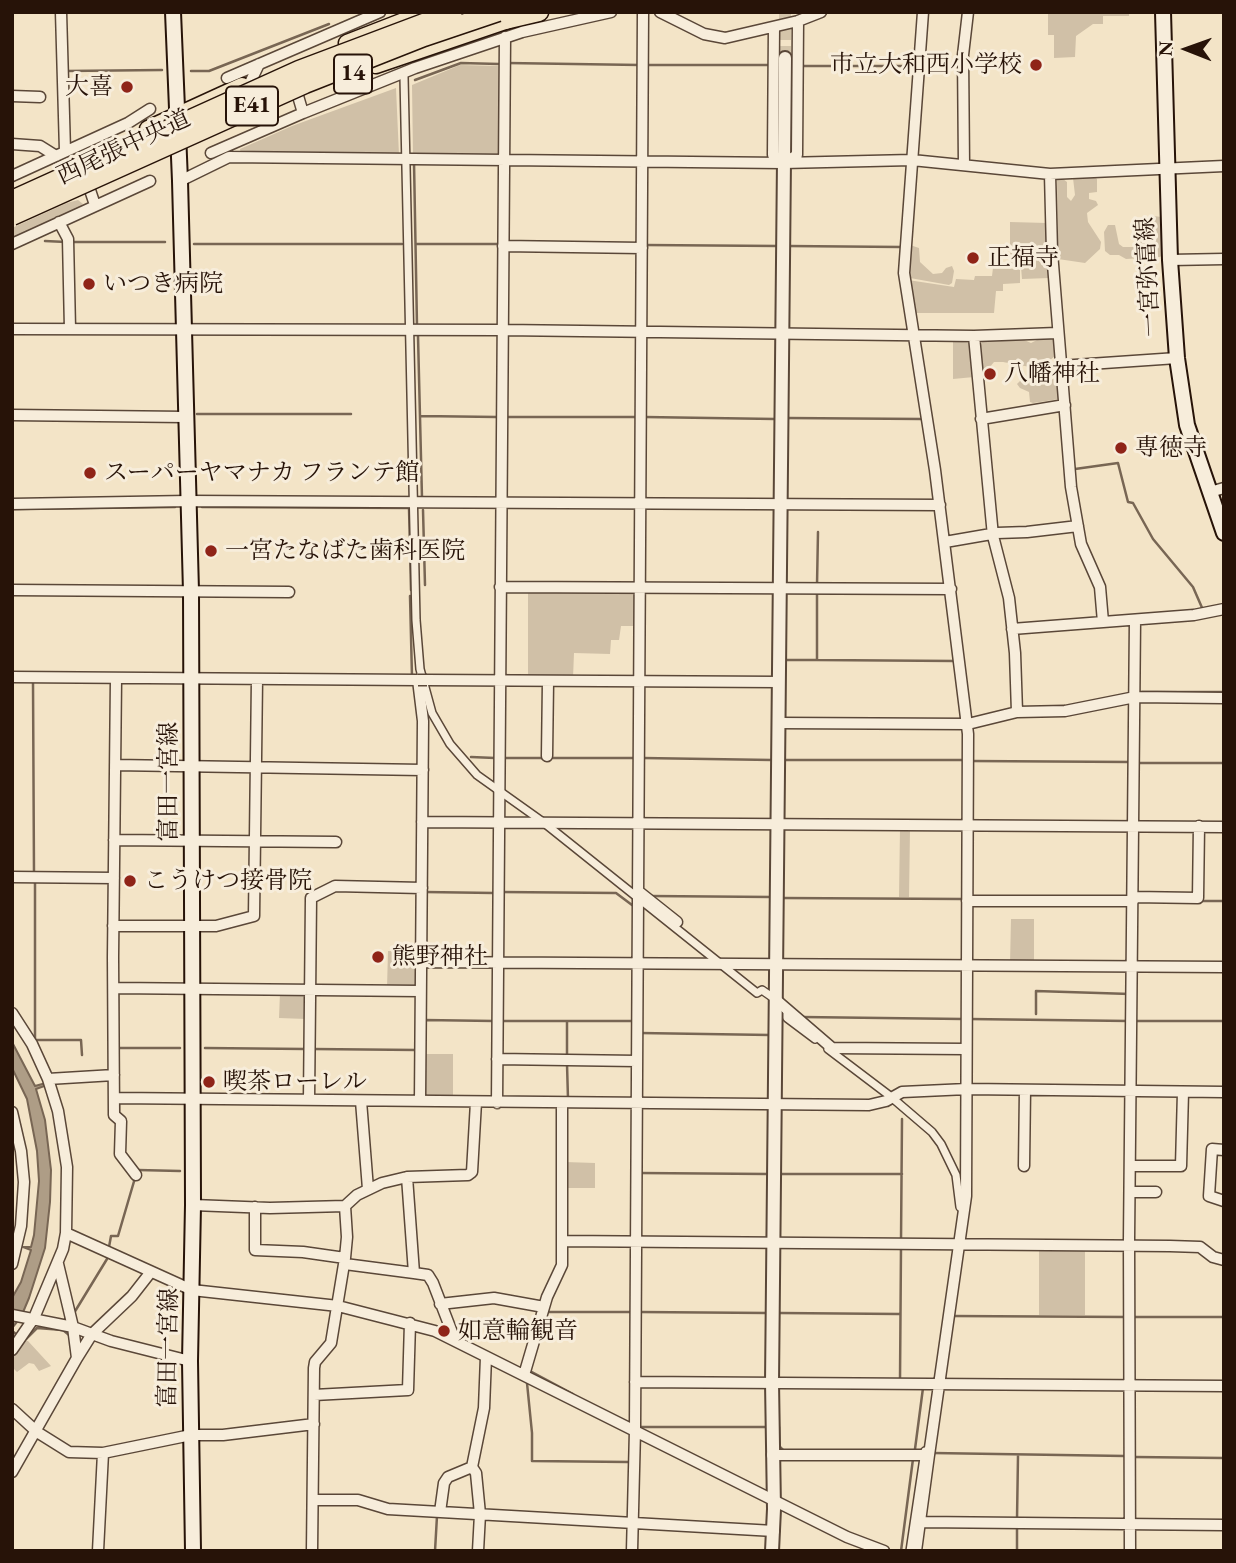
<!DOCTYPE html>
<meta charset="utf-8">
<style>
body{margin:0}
#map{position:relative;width:1236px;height:1563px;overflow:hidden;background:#f3e4c7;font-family:"EB Garamond",serif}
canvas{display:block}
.frame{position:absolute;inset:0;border:14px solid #271308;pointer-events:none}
.north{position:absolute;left:1152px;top:14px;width:70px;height:70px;-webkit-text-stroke:5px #f7eddb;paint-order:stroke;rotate:271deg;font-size:19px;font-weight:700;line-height:28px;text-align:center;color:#271308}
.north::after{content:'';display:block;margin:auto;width:24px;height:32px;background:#271308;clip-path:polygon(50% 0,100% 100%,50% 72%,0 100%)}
</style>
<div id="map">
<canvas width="1236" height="1563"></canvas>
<div class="frame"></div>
<div class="north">N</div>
</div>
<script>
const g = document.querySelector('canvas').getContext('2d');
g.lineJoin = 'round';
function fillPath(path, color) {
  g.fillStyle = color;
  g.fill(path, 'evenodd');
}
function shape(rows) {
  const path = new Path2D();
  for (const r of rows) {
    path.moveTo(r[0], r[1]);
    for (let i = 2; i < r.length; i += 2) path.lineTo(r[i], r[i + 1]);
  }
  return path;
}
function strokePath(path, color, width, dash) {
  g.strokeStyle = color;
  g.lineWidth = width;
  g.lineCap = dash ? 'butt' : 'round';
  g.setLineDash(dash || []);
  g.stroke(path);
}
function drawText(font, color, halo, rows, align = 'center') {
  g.font = font + ' "EB Garamond","Noto Serif JP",serif';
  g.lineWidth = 6;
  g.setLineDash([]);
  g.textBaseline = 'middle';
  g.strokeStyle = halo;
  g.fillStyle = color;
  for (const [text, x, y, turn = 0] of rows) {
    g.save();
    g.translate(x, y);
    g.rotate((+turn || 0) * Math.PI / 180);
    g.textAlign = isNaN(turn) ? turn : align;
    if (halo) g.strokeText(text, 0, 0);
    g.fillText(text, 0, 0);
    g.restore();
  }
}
fillPath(shape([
 [1048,12,1129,12,1129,16,1103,16,1103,24,1093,24,1076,36,1075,57,1054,58,1054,35,1048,35],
 [460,65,501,66,499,155,413,156,412,85],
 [396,88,399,155,241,154,240,149,292,126],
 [1095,177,1097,179,1097,192,1089,193,1089,199,1096,201,1098,205,1087,213,1088,222,1101,242,1100,249,1085,263,1058,259,1057,180,1063,179,1067,182,1067,197,1071,201,1075,195,1073,178],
 [78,200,83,204,78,208,12,239,12,228,67,203],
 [1153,216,1162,217,1165,253,1160,257,1126,259,1119,255,1110,255,1105,251,1104,232,1108,225,1115,225,1119,244,1123,247,1137,247,1140,229,1151,221],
 [1010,222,1047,223,1049,278,1022,279,1021,267,1010,267],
 [910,245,919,248,920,262,933,274,942,273,946,268,952,266,954,271,952,283,949,285,910,278,908,273],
 [993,268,1020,269,1020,283,1003,284,1003,291,996,291,994,313,913,313,908,280,954,287,956,279,974,280,975,276,992,276],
 [1049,338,1053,340,1055,356,1049,361,1030,367,1003,362,994,362,989,368,983,368,981,365,980,347,983,340,1022,339,1031,343,1039,339],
 [953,341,971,343,974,377,953,379],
 [1054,378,1057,379,1059,399,1033,403,1030,402,1029,392,1020,388,1017,384,1021,380,1048,383],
 [528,590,637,590,636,626,621,626,619,640,611,640,610,654,574,653,573,678,528,678],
 [900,829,910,830,909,897,899,897],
 [1011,919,1034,919,1034,964,1010,964],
 [388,951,420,952,418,989,387,988],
 [280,993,304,993,307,997,306,1019,279,1018],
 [424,1054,453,1054,453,1097,424,1097],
 [565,1162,595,1163,595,1188,565,1188],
 [1039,1248,1085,1248,1085,1315,1039,1315],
 [23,1341,28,1341,51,1366,39,1371,34,1364,29,1363,17,1372,12,1367,12,1356]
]), '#d0c0a7');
const water = shape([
 [12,1042,35,1086,46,1083,47,1085,36,1089,45,1120,51,1170,50,1202,45,1248,29,1298,21,1317,12,1328,12,1298,21,1282,31,1250,23,1247,31,1247,34,1235,39,1181,37,1151,27,1099,12,1068,12,1042]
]);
fillPath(water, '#ae9d86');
strokePath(water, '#786654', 2);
strokePath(shape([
 [507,63,640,65],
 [646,65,770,65],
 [804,66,914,66],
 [66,71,162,70],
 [191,71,209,71,329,24],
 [415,80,461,63,499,64],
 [414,162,417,326],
 [45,241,66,242],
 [72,242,165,242],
 [194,244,402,244],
 [416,244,499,244],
 [645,245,778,246],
 [788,246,901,247],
 [418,336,422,498],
 [197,414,351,414],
 [420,416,497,417],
 [506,417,636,417],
 [645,417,775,419],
 [787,418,921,419],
 [1075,469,1118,463,1128,502,1133,503,1153,539,1193,587,1203,610],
 [202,507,409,508,411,590],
 [12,509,175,507],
 [423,510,425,585],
 [817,585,818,532],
 [817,592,817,660,955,661],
 [410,596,412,677],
 [785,660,817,660],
 [33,682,34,875],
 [1142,692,1224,692],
 [471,757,495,758],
 [503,758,543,758],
 [550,758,634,758],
 [643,758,772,760],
 [784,760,964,760],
 [971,761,1131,762],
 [1139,763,1224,763],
 [35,881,35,1040,81,1040,82,1055],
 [425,892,494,893],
 [501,892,616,893,632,905],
 [650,896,772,897],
 [782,898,962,899],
 [1203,901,1224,901],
 [1036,1014,1036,991,1130,994],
 [802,1017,963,1019],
 [969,1019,1129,1021],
 [118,1020,118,995],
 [500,1021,632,1021],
 [567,1021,567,1056],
 [1136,1021,1224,1021],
 [424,1022,424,1020,494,1021],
 [640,1033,770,1035],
 [118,1048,180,1048],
 [205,1048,305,1049],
 [313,1049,417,1050],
 [567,1064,568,1099],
 [119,1115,119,1103],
 [138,1170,180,1171],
 [639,1173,768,1174],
 [781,1174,902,1174],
 [901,1241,902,1119],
 [109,1247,111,1236,118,1236,135,1178],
 [547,1312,631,1312],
 [639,1312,768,1313],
 [74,1313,107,1259],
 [780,1313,899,1314],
 [953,1316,1127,1317],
 [1135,1317,1224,1317],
 [12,1331,16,1334],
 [26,1339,37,1328,63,1330,69,1335],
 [530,1371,573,1394],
 [900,1380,901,1247],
 [527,1383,532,1433,532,1461,628,1462],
 [639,1427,767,1427],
 [779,1427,779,1446,783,1450],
 [915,1449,923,1388],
 [933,1453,1125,1456],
 [1135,1457,1224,1458],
 [1017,1519,1018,1456],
 [435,1551,437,1516],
 [901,1551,913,1459],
 [1017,1551,1017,1527]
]), '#786654', 2.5);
strokePath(shape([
 [785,58,785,12]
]), '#d4c5aa', 12, [12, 6]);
const pedestrian = shape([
 [404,77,416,620,420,669,432,713,450,744,477,775,543,822,757,993,762,990,775,999],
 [784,1007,787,1012,787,1018,815,1039],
 [828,1049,890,1096,932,1132,941,1144,956,1175,960,1207],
 [910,1551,925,1451]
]);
const minor = shape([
 [61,12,65,151],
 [660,12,704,34,725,38,798,21,821,12],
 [923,12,904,273,935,470,968,734,966,1196,929,1455],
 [774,27,773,155,783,163,797,155,798,21],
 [227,78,380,12],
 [250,83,259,64],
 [12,96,40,97],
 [298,96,303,113],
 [12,144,40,146,56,156],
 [211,153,303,113,415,68,522,32,611,12],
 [964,165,963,55,968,12],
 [1050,174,1052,252,1071,487,1081,544,1100,587,1103,622],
 [12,176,128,123,150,109],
 [180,181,229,157,783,163,912,160,1050,174,1224,166],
 [90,190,95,205],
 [59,222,68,239,70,329],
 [12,244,150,181],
 [503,246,642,248],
 [1170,260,1224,259],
 [12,329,503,330,974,336,1057,333],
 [974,336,993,536,1009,598,1015,653,1017,712],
 [1060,366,1177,358],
 [12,415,185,417],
 [981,419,1065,405],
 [1210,492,1224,488],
 [12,504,188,501,940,505],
 [945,542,997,533,1027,532,1078,526],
 [500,587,951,589],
 [12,590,289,592],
 [1012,629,1194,615,1224,609],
 [12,677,418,680,423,721,420,1101],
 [116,679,113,957,114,1115,121,1121,120,1154,136,1175],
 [427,680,779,682],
 [779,723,968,724,1017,712,1065,711,1135,697,1224,698],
 [547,756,548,682],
 [115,765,423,770],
 [422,822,1224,827],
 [114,840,336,842],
 [12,877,114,878],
 [638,891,677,922],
 [1133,897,1198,898,1199,826],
 [967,901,1133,901],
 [113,926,216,926,254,916,257,679],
 [421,962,1224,967],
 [114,988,420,991],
 [775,999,832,1048,966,1049],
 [12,1013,32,1044,48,1079,58,1111,67,1167,66,1233,63,1249,34,1318,12,1350],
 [497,1059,637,1061],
 [48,1079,114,1075],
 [114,1098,869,1105,886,1101,902,1092,967,1089,1224,1092],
 [309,1100,311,898,335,886,422,888],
 [361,1101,368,1189],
 [497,1103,505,37],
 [12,1112,21,1151,24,1182,21,1226,12,1264],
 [1224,1150,1212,1149,1209,1196,1224,1201],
 [1024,1166,1025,1090],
 [1130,1166,1181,1166,1183,1092],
 [407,1177,414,1273,428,1275,433,1283,455,1340],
 [1130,1192,1156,1192],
 [193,1205,270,1208,345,1206,357,1195,382,1183,407,1177,468,1175,472,1172,476,1102],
 [255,1207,255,1250,303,1252,345,1258],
 [66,1233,192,1290,338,1306,435,1331,847,1537,884,1551],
 [562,1241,1170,1246,1200,1247,1213,1257,1224,1260],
 [345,1264,414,1273],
 [440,1304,494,1298,544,1307],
 [12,1315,73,1327,111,1341,190,1361],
 [77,1358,92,1334,132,1296,150,1273],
 [524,1375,547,1297,562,1265,562,1103],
 [635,1382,1224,1386],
 [314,1395,408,1390,410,1323],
 [12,1409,37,1432,69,1452,103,1453,191,1435,223,1435,314,1424],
 [772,1455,929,1455,916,1551],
 [12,1472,77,1358,73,1327,58,1264],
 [314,1500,358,1500,388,1509,774,1531],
 [440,1512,444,1483,448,1477,472,1467],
 [921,1522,1224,1525],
 [98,1551,103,1453],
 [312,1551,314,1368,315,1362,331,1343,345,1258,347,1237,345,1206],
 [478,1551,480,1514,476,1473,472,1467,484,1408,486,1357],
 [632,1551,635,1430,643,12],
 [1130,1551,1129,1241,1135,620]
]);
const tertiary = shape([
 [772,1551,774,1509,772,1382,785,58]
]);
const secondary = shape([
 [173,12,180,181,191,591,193,1205,190,1361,193,1551],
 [1163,12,1170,260,1177,358,1187,425,1224,533]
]);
const primary = shape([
 [347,43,427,12],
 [376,65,517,17],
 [148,129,242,86]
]);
const motorway = shape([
 [505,20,539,12]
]);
strokePath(pedestrian, '#5a4738', 10);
strokePath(minor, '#5a4738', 13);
strokePath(tertiary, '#5a4738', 16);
strokePath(secondary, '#271308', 18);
strokePath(primary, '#271308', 19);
strokePath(motorway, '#271308', 21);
strokePath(pedestrian, '#f7eddb', 7);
strokePath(minor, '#f7eddb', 10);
strokePath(tertiary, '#f7eddb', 12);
strokePath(secondary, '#f7eddb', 14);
strokePath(primary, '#f3e4c7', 16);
strokePath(motorway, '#f3e4c7', 18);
const minorBridge = shape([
 [418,680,427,680]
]);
const motorwayBridge = shape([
 [12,200,299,70,453,12],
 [12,216,305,84,424,37,498,12]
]);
strokePath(minorBridge, '#5a4738', 13, []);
strokePath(motorwayBridge, '#271308', 21, []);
strokePath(minorBridge, '#f7eddb', 10);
strokePath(motorwayBridge, '#f3e4c7', 18);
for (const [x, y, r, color] of [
 [1036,65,7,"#8f2418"],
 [127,87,7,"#8f2418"],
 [973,258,7,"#8f2418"],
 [89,284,7,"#8f2418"],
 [990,374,7,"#8f2418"],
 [1121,448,7,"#8f2418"],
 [90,473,7,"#8f2418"],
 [211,551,7,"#8f2418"],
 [130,881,7,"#8f2418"],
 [378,957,7,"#8f2418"],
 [209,1082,7,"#8f2418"],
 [444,1331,7,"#8f2418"]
]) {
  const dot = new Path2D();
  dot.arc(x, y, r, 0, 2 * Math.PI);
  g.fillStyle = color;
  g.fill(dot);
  strokePath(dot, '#f7eddb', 2.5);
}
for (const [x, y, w] of [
 [353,74,38],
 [252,106,52]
]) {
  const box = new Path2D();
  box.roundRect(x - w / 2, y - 19.5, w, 39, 5);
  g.fillStyle = '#f7eddb';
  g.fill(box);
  strokePath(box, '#271308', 2);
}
drawText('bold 23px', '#271308', null, [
 ["14",353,74],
 ["E41",252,106]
]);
drawText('24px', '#271308', '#f7eddb', [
 ["市立大和西小学校",1022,65,"right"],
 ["大喜",113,87,"right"],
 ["正福寺",987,258],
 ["いつき病院",103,284],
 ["八幡神社",1004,374],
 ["専徳寺",1135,448],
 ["スーパーヤマナカ フランテ館",104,473],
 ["一宮たなばた歯科医院",225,551],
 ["こうけつ接骨院",144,881],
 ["熊野神社",392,957],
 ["喫茶ローレル",223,1082],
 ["如意輪観音",458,1331]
], 'left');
drawText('24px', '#271308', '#f7eddb', [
 ["西尾張中央道",124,148,-25],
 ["一宮弥富線",1149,277,-93],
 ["富田一宮線",169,782,-90],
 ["富田一宮線",169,1348,-89]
]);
</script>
